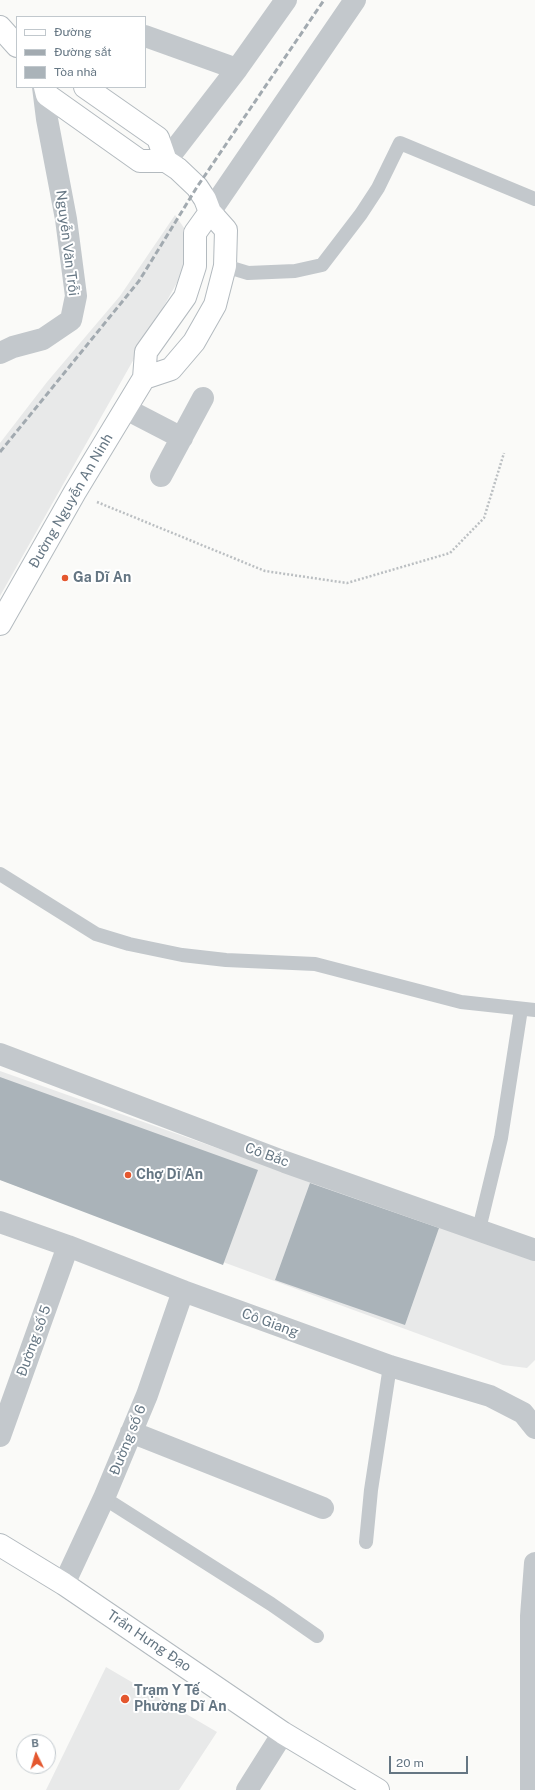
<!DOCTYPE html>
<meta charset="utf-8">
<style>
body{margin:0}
#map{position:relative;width:535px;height:1790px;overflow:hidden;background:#fafaf8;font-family:"Public Sans",sans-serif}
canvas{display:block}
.legend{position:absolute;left:16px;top:16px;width:130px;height:72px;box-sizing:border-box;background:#fff;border:1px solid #c1c8cd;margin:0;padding:5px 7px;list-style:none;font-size:12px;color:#657683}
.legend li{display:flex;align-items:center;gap:8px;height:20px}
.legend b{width:20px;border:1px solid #c1c8cd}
.north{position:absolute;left:16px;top:1734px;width:40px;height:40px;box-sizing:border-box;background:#fff;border:1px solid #c1c8cd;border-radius:50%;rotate:355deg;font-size:11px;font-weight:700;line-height:16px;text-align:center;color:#657683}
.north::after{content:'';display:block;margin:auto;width:14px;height:18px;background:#e4572e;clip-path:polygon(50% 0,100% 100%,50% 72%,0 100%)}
.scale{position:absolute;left:389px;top:1756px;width:79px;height:18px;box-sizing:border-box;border:2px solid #657683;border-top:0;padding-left:5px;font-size:12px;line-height:14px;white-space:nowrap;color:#657683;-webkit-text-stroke:3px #fff;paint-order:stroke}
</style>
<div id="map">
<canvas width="535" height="1790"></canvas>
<ul class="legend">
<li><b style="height:5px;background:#fff"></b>Đường</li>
<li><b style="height:5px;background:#a2aab0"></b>Đường sắt</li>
<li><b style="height:11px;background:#aab3b9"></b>Tòa nhà</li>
</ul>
<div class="north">B</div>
<div class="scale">20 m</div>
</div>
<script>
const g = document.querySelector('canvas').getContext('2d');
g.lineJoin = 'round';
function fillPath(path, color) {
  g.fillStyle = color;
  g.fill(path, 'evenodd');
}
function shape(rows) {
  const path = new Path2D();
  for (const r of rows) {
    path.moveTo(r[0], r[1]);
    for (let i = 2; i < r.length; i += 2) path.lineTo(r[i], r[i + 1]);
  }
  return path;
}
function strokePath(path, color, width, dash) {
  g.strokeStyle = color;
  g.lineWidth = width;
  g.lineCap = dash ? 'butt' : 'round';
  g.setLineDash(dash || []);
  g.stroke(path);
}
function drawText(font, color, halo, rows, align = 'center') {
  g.font = font + ' "Public Sans",sans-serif';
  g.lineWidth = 4;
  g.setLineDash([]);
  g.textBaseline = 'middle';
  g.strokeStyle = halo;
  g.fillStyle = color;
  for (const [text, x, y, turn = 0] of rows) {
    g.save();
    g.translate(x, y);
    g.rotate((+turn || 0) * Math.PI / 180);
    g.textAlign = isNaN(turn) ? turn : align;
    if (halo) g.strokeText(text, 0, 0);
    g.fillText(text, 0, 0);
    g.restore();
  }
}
fillPath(shape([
 [175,215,189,235,187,265,0,596,0,443,47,382,120,296],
 [0,1071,535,1261,535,1360,527,1368,503,1365,0,1180],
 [106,1667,217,1732,179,1790,46,1790]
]), '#e8e9e9');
fillPath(shape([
 [0,1077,258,1170,223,1265,0,1180],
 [310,1183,439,1228,405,1325,275,1280]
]), '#aab3b9');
const secondary = shape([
 [0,27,17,46],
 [45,87,47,95,140,161,166,161,178,169,197,187,205,199,210,212,226,230,225,266,215,305,194,342,171,369,144,378],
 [85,87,158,138,166,161],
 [0,624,75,492,144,378,146,352,185,297,195,266,195,233,210,212],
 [0,1545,64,1584,283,1733,378,1790]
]);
strokePath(secondary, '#b3babf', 24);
strokePath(shape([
 [97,502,265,571,347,583,450,553,484,518,504,453]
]), '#bbbfc2', 2.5, [2, 2]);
strokePath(shape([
 [225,266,248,273,295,271,322,265,361,214,378,188,400,143,535,199],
 [0,874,96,934,129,944,182,955,226,960,315,964,461,1002,535,1010],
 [479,1229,501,1138,521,1009],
 [104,1498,271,1604,317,1636],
 [366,1542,371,1490,390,1366]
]), '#c3c8cc', 14);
strokePath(shape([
 [145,36,237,69],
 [166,161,237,69,286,0],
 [210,212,355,0],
 [0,353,13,347,43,339,71,320,76,296,66,219,47,119,43,87],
 [126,409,182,438],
 [161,476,203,398],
 [0,1222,68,1246,183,1291,390,1366,490,1396,523,1413,535,1428],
 [131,1432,323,1508],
 [0,1436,68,1246],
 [64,1584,104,1498,147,1395,183,1291],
 [247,1790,283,1733],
 [531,1790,531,1616,535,1563]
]), '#c3c8cc', 22);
strokePath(shape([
 [0,1054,285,1162,535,1250]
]), '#c3c8cc', 22);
strokePath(secondary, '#fff', 22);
strokePath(shape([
 [0,452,139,281,197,187,324,0]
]), '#a2aab0', 3, [6, 3]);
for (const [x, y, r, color] of [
 [65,578,4,"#e4572e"],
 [128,1175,4,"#e4572e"],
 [125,1699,5,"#e4572e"]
]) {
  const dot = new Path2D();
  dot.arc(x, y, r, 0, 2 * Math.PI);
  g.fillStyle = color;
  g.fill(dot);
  strokePath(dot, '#fff', 1.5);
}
drawText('14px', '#657683', '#fff', [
 ["Nguyễn Văn Trỗi",67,243,83],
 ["Đường Nguyễn An Ninh",71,501,-60],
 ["Cô Bắc",267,1155,20],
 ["Cô Giang",270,1323,20],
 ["Đường số 5",34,1341,-70],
 ["Đường số 6",128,1440,-68],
 ["Trần Hưng Đạo",149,1641,34]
]);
drawText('bold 14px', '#657683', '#fff', [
 ["Ga Dĩ An",73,578],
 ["Chợ Dĩ An",136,1175],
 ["Trạm Y Tế",134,1691],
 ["Phường Dĩ An",134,1707]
], 'left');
</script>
